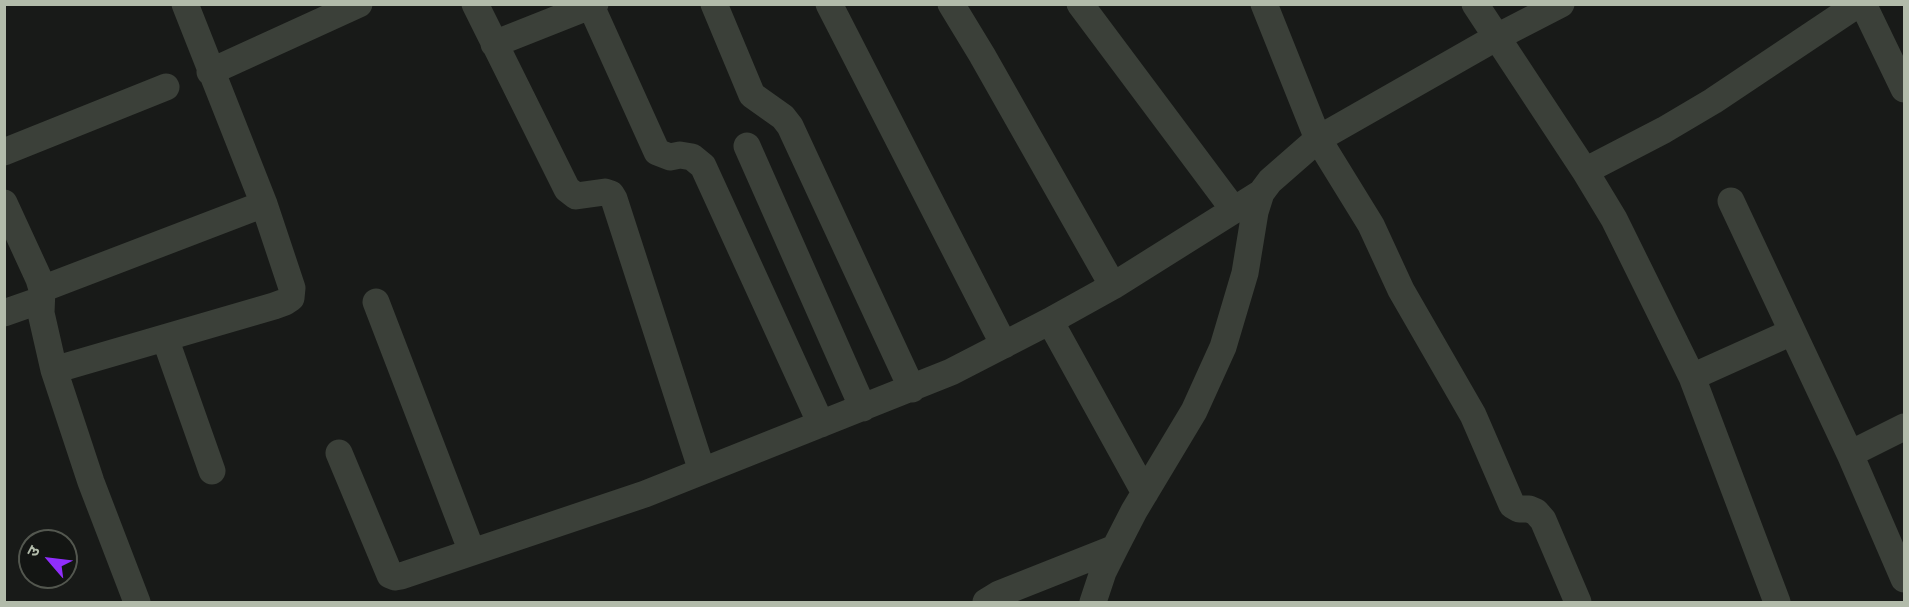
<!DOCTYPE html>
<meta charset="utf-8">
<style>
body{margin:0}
#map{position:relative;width:1909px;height:607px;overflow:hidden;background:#181a18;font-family:Cabin,"Noto Sans Devanagari",sans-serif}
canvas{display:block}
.frame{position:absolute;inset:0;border:6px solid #b2bbaa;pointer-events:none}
.north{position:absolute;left:18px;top:529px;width:60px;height:60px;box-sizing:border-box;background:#131513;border:2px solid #53574f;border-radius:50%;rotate:298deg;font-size:16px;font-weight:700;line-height:24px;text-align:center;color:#b2bbaa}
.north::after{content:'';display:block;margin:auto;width:21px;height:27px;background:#902efc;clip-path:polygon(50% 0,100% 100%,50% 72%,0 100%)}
</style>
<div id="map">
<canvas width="1909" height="607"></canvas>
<div class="frame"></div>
<div class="north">उ</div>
</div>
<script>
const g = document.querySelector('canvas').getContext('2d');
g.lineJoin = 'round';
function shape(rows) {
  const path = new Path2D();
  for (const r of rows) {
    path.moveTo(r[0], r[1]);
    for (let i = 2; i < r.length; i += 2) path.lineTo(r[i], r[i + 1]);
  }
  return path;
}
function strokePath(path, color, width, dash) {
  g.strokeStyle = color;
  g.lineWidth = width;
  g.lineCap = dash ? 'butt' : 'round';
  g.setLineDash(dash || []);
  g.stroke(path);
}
strokePath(shape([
 [475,4,567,189,576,196,605,192,611,194,614,199,702,471],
 [714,4,752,95,783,117,790,126,912,389],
 [829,4,1004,345],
 [951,4,982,55,1113,286],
 [1080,4,1234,210],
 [1264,4,1318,139,1371,225,1401,290,1473,415,1512,505,1519,509,1529,509,1536,512,1543,520,1578,602],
 [1475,4,1585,171,1614,219,1692,377,1777,602],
 [1863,4,1904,89],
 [591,6,657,152,670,157,680,155,692,157,703,166,821,424],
 [494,44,595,4],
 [210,72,359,4],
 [747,146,863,408],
 [4,152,166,87],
 [1585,171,1664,130,1713,101,1858,4],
 [1731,201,1850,454,1904,579],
 [4,203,39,279,42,289,41,313,54,370,91,482,137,602],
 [42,289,264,204],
 [376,302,472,552],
 [4,313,41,300],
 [1050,321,1145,493],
 [165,338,212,471],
 [54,370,274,306,285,302,291,298,292,288,264,204,185,4],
 [1692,377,1792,332],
 [339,453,390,575,395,577,401,576,645,494,951,372,1050,321,1113,286,1261,193],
 [1850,454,1904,427],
 [986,602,999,594,1115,548],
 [1093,602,1103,572,1115,548,1134,511,1194,411,1223,347,1245,273,1255,212,1261,193,1270,181,1318,139,1497,37,1561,4]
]), '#3b4039', 27);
</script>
